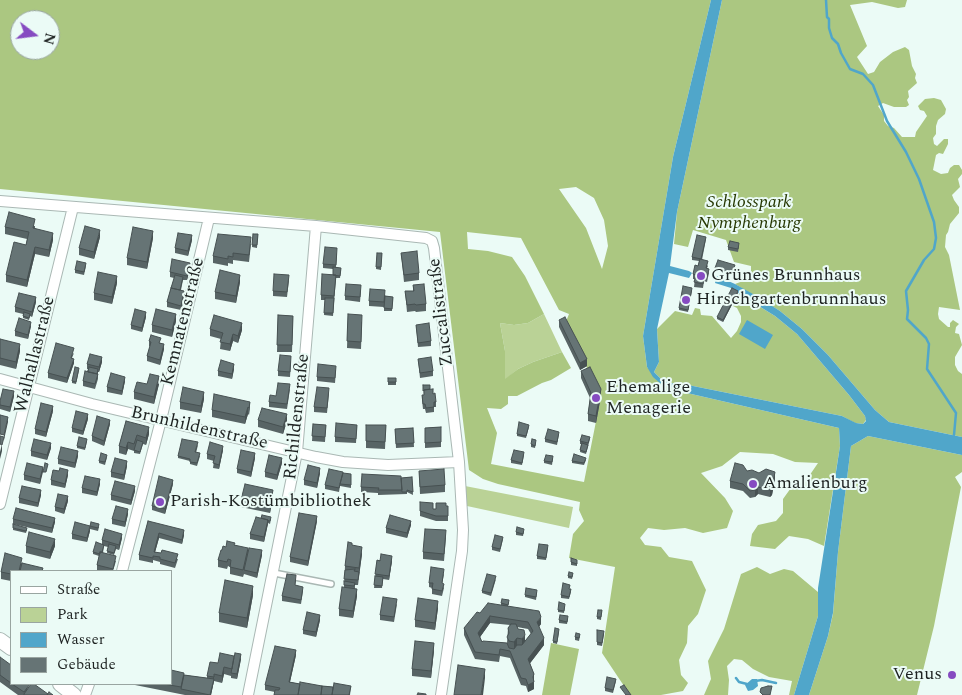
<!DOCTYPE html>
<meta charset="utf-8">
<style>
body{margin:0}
#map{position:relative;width:962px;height:695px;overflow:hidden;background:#ebfbf6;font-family:Spectral,serif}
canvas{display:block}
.legend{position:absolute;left:10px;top:570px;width:162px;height:115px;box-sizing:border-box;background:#ebfbf6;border:1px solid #99a5a1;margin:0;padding:6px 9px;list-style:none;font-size:15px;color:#1e2322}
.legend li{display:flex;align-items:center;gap:10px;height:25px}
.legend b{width:25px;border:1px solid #99a5a1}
.north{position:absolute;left:10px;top:10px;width:50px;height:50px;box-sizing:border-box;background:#ebfbf6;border:1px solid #99a5a1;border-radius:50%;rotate:105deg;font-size:14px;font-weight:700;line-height:20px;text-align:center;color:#1e2322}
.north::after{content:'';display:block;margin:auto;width:18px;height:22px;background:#864bc1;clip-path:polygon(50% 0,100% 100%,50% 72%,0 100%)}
</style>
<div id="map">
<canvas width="962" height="695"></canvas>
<ul class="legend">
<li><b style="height:6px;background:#fff"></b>Straße</li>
<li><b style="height:14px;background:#bad296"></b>Park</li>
<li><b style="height:14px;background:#50a6ca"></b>Wasser</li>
<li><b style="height:14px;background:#667475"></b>Gebäude</li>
</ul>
<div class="north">N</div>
</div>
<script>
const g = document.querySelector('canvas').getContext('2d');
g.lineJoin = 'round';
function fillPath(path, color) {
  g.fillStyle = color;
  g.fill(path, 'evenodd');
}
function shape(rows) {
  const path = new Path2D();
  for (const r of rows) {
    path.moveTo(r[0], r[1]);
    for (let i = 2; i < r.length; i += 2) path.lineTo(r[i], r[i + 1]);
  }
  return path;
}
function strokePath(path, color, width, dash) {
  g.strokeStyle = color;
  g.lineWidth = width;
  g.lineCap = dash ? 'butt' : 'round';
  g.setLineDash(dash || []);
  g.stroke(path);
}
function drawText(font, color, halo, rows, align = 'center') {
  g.font = font + ' Spectral,serif';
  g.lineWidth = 4;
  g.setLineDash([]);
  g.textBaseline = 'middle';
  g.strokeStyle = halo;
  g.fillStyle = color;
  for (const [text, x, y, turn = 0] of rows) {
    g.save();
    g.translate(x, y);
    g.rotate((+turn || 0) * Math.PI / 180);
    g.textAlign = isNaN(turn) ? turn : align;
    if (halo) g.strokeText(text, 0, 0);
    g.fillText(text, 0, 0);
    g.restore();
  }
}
fillPath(shape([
 [544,314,562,352,533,362,518,369,505,380,505,351,500,323,514,325,528,323],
 [465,486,573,507,569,528,467,506]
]), '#bad296');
fillPath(shape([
 [0,0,711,0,673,157,643,336,647,367,661,384,687,393,839,428,840,446,824,546,808,539,789,536,775,549,750,546,752,534,758,525,776,521,783,513,783,499,793,485,805,482,818,463,795,462,773,454,740,452,722,466,701,473,725,498,733,511,727,528,703,533,685,528,664,530,648,528,640,538,645,545,661,547,669,557,692,561,706,590,698,614,688,626,687,643,679,660,681,675,688,683,683,691,661,695,630,695,602,653,615,567,569,558,573,534,584,521,579,510,580,502,498,484,483,479,469,470,440,232,0,189],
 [20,20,50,20,50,50,20,50],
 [576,187,594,198,604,220,608,246,602,269,586,228,559,189],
 [467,232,521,238,559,310,569,314,565,324,601,396,584,482,491,464,497,433,487,408,501,409,508,404,508,396,517,396,542,383,551,380,571,368,562,352,533,362,518,369,505,379,505,351,500,323,514,325,528,323,544,314,525,276,512,257,488,251,468,249],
 [722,0,907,0,905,7,898,8,872,2,850,5,867,46,857,57,868,74,874,72,880,62,893,52,905,47,909,50,912,66,916,74,915,78,917,83,908,91,909,97,907,100,909,105,906,107,894,107,883,103,878,106,884,115,884,121,888,126,894,128,902,137,915,137,916,132,927,116,924,111,920,110,918,106,925,99,934,98,941,100,946,109,945,114,938,120,936,126,936,134,933,138,934,144,937,146,944,139,948,139,948,144,943,154,939,153,936,155,933,170,941,174,948,173,950,168,954,165,959,165,962,170,962,174,958,179,960,187,952,195,954,200,959,207,959,213,950,224,948,232,946,235,945,247,949,255,960,310,939,307,938,314,939,319,948,327,950,327,950,323,953,320,959,324,956,327,955,333,959,334,962,345,955,357,955,365,958,371,962,374,962,437,889,422,875,410,828,355,802,329,780,311,735,284,751,278,751,266,734,262,726,240,693,230,688,247,674,244,677,212],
 [739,294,775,316,797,334,849,395,865,416,866,420,863,424,855,423,842,416,688,385,668,383,661,379,654,372,659,362,657,329,675,311,692,315,695,308,700,309,701,315,712,316,731,338,737,331,741,322,741,316,737,308,733,306],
 [868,436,962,455,962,472,955,477,961,487,934,626,917,695,809,695,828,636,833,614,838,552,851,446],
 [757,567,770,574,784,569,793,571,818,592,818,616,794,695,789,695,792,681,769,677,753,669,742,660,734,659,727,666,729,680,728,695,704,695,711,679,708,661,724,629,741,574],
 [551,643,579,649,570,695,542,695]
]), '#abc781');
fillPath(shape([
 [711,0,722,0,677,212,670,266,689,271,692,273,689,278,669,273,657,329,659,362,654,372,661,379,668,383,688,385,842,416,856,423,863,424,866,421,865,416,849,395,797,334,775,316,749,300,731,288,715,283,717,276,735,284,753,294,780,311,802,329,828,355,875,410,889,422,962,437,962,455,868,436,851,446,838,552,833,613,828,636,809,695,794,695,818,616,818,588,840,446,839,428,687,393,661,384,653,377,647,367,643,336,673,157],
 [747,320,773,335,765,349,739,334],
 [752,679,757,679,758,686,753,690,748,691,745,685]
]), '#50a6ca');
strokePath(shape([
 [826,0,827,17,829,19,829,28,832,38,838,44,841,53,850,69,863,74,873,85,887,121,906,152,919,179,934,222,936,238,934,249,924,260,906,291,908,310,907,319,926,338,929,344,927,369,956,413,954,435],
 [736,678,739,682,747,684],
 [755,681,762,680,776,683]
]), '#50a6ca', 2.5);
const lane = shape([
 [274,573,331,584]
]);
const street = shape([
 [0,201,316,226,426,238,432,241,434,248,459,462,463,530,462,551,441,695],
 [0,379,92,404,316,457,343,462,388,465,459,462],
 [0,504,73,207],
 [122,571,161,420,209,218],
 [85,695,89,684],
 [248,695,297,452,316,226]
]);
const secondary = shape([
 [0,640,11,648],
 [60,684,74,695]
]);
strokePath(lane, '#aab8b4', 8);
strokePath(street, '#aab8b4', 12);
strokePath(secondary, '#aab8b4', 16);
strokePath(lane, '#fff', 5);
strokePath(street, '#fff', 10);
strokePath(secondary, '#fff', 14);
fillPath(shape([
 [35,226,35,228,53,240,49,257,35,254,27,287,6,282,6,275,26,245,27,239,5,234,5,227],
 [253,234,258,234,257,248,252,247],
 [100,237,94,259,79,255,79,248],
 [153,238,147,269,127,265,127,258],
 [706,239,702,260,708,266,707,268,709,273,707,282,704,281,703,288,694,287,695,279,693,279,693,274,698,266,699,261,692,260,692,257],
 [192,240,188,256,175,253,175,248],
 [251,244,249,262,233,260,233,264,228,263,228,266,213,263,213,256],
 [739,246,738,252,728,250,728,247],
 [337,253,336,267,341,270,340,278,336,278,333,316,324,315,325,300,321,300,321,295,333,275,333,269,323,268,323,264],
 [377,253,382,253,381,270,376,269],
 [401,253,419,273,419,280,404,282],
 [86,266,84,275,75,273,75,270],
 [735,267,732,275,715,270,715,268],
 [190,268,187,280,183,280,181,290,184,296,181,310,167,307,167,302,174,278,170,277,170,272],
 [289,280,287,297,273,296,273,291],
 [240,282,236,303,215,299,215,292],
 [117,283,112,304,94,300,94,293],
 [413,285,426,304,426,311,416,312,415,311,407,312,405,291,413,291],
 [361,290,360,302,345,300,345,296],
 [692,290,688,312,679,310,679,308],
 [738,293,723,322,717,319,717,317],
 [385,296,393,297,392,311,384,311,384,307,369,306,369,301],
 [36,302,32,317,30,316,29,320,23,318,23,314,15,312,15,307],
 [348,314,362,322,361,349,347,348],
 [278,315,293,316,292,352,277,352],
 [146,317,142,332,131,329,131,325],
 [559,320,587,366,580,370,559,327],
 [176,321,172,337,152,332,152,325],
 [416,325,431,341,431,346,418,347],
 [31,326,28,339,15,336,15,331],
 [210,329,242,330,238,343,233,341,230,351,220,349,221,339,210,336],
 [0,339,20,351,16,369,0,365],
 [149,341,161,343,164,349,160,365,147,361,147,356,150,346,149,346],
 [74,353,72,358,74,363,67,383,48,378,48,373],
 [418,359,433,371,433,376,420,378],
 [291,361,290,377,278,376,278,371],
 [102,362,99,372,98,372,98,379,95,389,83,386,83,381,88,369,87,369,87,364],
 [234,369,232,379,218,376,218,371],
 [79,370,76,384,72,383,72,381],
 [336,370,335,383,317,381,317,377],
 [581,371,601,396,596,423,588,421,588,414,590,398,581,378],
 [388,378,396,378,396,385,388,385],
 [125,381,122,395,107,392,107,387],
 [147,384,159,384,154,404,134,399,134,392],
 [423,385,430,389,433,394,436,402,436,407,434,407,434,412,426,413,425,409,423,409,422,400,422,395,424,395],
 [290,389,287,409,269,407,269,402,276,396],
 [329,393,327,413,314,412,314,407],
 [14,396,10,412,0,409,0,401],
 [204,399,201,413,180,409,180,402],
 [250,402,250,409,249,415,248,414,245,424,212,417,212,410],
 [53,411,46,437,35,434,35,429],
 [88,419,83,435,72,432,72,428],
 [258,420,287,421,283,434,258,427],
 [126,421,149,434,146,445,143,444,140,454,134,453,134,451,128,449,126,455,119,453,119,446],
 [110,424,104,446,92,441,92,436],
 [313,424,326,425,325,442,312,441],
 [357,425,356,443,335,442,335,437],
 [366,425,386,425,385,449,366,448],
 [441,427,441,447,425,448,425,428],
 [529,427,526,438,517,436,517,434],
 [413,428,414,447,396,448,395,429],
 [559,434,557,445,545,442,545,439],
 [590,439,586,454,580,452,581,444,580,444,580,441],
 [87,441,85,450,77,448,77,446],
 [536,442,535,448,531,447,531,444],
 [198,445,196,453,200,456,197,466,190,464,190,461,178,458,178,456],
 [51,448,47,460,31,456,31,451],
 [223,450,219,469,213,468,214,461,207,459,207,454],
 [524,455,522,465,511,463,511,460],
 [78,456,75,468,58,464,58,459],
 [107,457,105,465,99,463,99,461],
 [255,458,251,477,237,473,237,469],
 [553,458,552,465,544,463,544,461],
 [586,460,584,465,572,463,572,461],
 [282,463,277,480,265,477,265,472],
 [127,466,124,480,111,477,111,472],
 [43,467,40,484,24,480,24,475],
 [419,471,445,485,445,492,420,494],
 [747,471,759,473,775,479,772,495,770,497,758,494,755,497,750,498,743,491,730,488,730,481],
 [320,473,317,488,304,485,304,480],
 [343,474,351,474,351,488,340,486,339,492,325,489,325,485],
 [68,475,65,488,51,485,51,480],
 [412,477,413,495,407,492,407,494,378,495,378,493,361,492,361,487,401,478],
 [100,484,97,496,82,493,82,488],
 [173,484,165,514,152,510,152,506],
 [135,491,131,505,111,500,111,495],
 [41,495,38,507,19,503,19,498],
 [273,497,270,513,241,507,241,500],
 [68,501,64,514,55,511,55,507],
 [446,506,448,506,448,521,436,521,420,516,420,511,436,509],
 [128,514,125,527,112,524,112,519],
 [261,518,271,519,270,524,268,523,264,542,250,539,250,534],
 [13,519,55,522,52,533,13,524],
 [148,521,184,535,182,544,159,538,155,552,178,559,175,568,160,564,160,562,153,560,153,563,139,560,139,555],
 [317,521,308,566,290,562,290,557],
 [411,525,407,538,386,533,386,528],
 [90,526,99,527,98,531,90,529],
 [13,528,27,530,26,533,13,530],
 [90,531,87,542,72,539,72,534],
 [524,531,523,536,516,535,516,532],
 [446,537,444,561,423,559,423,552],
 [122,538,119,550,116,549,114,555,107,553,108,547,104,546,103,553,116,561,113,571,102,571,97,570,97,565,99,556,93,554,93,552,102,544,102,540],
 [503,539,500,552,492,550,492,547],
 [235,545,262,555,257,578,244,574,243,577,230,574,230,567,228,566,227,569,218,567,218,560,222,550,226,547],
 [352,545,362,554,358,585,355,585,355,588,357,596,353,618,339,616,339,609,344,587,345,566],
 [26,546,55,546,50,559,26,553],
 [548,547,546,560,537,559,537,556],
 [571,558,577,562,577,566,571,565],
 [377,560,392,561,389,580,383,579,382,588,374,588],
 [22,563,43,571,11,571,11,581,1,579,1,572],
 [444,574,442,584,444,588,442,596,432,594,432,588,429,587,429,583],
 [573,575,572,579,568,578,568,576],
 [496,579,491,596,482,593,482,591],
 [296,580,295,585,303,591,301,604,282,601,282,596],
 [570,589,571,592,569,599,561,598,561,595],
 [537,592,536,600,525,597,525,595],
 [253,595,247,628,219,622,219,613],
 [501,603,509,603,508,606,541,624,539,627,544,645,530,663,534,674,534,689,528,692,526,686,521,685,510,658,500,656,499,662,475,659,464,635,464,628,480,613,501,605],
 [490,623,510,625,508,628,507,643,482,642,480,637],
 [517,627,528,629,531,634,525,641],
 [397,604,394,622,380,620,380,615],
 [565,606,564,613,558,612,558,610],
 [438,608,435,630,415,627,415,620],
 [602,610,601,620,597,619,597,617],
 [568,619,567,624,559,623,559,620],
 [320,620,316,637,303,634,303,630],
 [597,630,604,634,602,646,597,645],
 [559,632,557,644,553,643,553,641],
 [580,636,579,641,575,640,575,637],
 [434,650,431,678,412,676,412,669],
 [296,655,290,682,300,684,333,687,351,686,350,695,274,695,275,692,265,690,265,685],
 [0,657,11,684,53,695,18,695,0,682],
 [241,659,237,679,231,678,231,676,224,674,222,683,214,681,211,695,185,695,130,684,171,684,184,675,207,678,207,676,218,663],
 [616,681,613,693,605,691,605,688]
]), '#586465');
fillPath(shape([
 [100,230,100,237,94,259,94,252],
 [153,231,153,238,147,269,147,262],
 [53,233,53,240,49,257,49,250],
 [192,235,192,240,188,256,188,251],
 [35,247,35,254,27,287,27,280],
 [190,263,190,268,187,280,187,276],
 [240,275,240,282,236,303,236,296],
 [117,276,117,283,112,304,112,297],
 [184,291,184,296,181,310,181,306],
 [738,291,738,293,723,322,723,320],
 [36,297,36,302,32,317,32,312],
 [146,312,146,317,142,332,142,328],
 [176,314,176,321,172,337,172,330],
 [31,322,31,326,28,339,28,335],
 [242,323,242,330,238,343,238,336],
 [233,334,233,341,230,351,230,344],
 [20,344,20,351,16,369,16,362],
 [164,344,164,349,160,365,160,360],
 [102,357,102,362,99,372,99,367],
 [74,359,74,363,67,383,67,378],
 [587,359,587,366,580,370,580,363],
 [234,364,234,369,232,379,232,374],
 [159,376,159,384,154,404,154,397],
 [125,377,125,381,122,395,122,391],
 [601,389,601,396,596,423,596,416],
 [14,391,14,396,10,412,10,407],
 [204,392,204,399,201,413,201,406],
 [53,406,53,411,46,437,46,432],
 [248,407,248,414,245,424,245,417],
 [88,414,88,419,83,435,83,431],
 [287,414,287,421,283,434,283,427],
 [8,417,8,422,4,440,4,435],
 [110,420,110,424,104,446,104,441],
 [149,427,149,434,146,445,146,438],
 [128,442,128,449,126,455,126,448],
 [51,443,51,448,47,460,47,455],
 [2,444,2,451,0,459,0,452],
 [223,446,223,450,219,469,219,465],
 [78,451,78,456,75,468,75,463],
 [255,453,255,458,251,477,251,472],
 [282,458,282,463,277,480,277,475],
 [127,461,127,466,124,480,124,475],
 [43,467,43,472,40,484,40,479],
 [320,468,320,473,317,488,317,483],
 [68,470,68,475,65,488,65,484],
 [775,472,775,479,772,495,770,497,770,490],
 [100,479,100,484,97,496,97,492],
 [173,480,173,484,165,514,165,509],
 [135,486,135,491,131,505,131,500],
 [758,487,758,494,755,497,755,490],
 [41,490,41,495,38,507,38,503],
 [273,490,273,497,270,513,270,506],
 [68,496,68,501,64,514,64,509],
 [128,509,128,514,125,527,125,522],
 [317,516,317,521,308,566,308,561],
 [55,518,55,522,52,533,52,528],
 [268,520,268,524,264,542,264,537],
 [411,521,411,525,407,538,407,533],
 [90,526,90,531,87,542,87,538],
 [184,530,184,535,182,544,182,540],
 [159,533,159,538,154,556,154,552],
 [122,534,122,538,119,550,119,545],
 [55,539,55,546,50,559,50,552],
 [362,547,362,554,359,575,359,568],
 [262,550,262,555,257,578,257,573],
 [392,556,392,561,389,580,389,576],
 [253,586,253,595,247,628,247,618],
 [357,589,357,596,353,618,353,611],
 [438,601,438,608,435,630,435,623],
 [320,615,320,620,316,637,316,632],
 [490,616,490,623,478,640,478,633],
 [541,617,541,624,537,629,537,622],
 [525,635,525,648,522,652,522,639],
 [517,638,517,652,514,656,514,642],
 [544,638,544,645,528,666,528,659],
 [434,643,434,650,431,678,431,671],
 [296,650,296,655,289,686,289,682],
 [241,654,241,659,237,679,237,674],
 [224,667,224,674,222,683,222,676],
 [485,669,485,678,483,695,481,695],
 [214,674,214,681,211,695,210,695],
 [534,674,534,689,528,692,528,685]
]), '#475152');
const building = shape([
 [9,212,35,219,33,228,53,233,49,250,35,247,27,280,6,275,14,242,26,245,29,232,5,227,9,212],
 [85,226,100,230,94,252,79,248,85,226],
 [133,227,153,231,147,262,127,258,133,227],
 [178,233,192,235,188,251,175,248,178,233],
 [218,234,251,237,249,255,233,253,233,257,228,256,228,259,213,256,218,234],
 [253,234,258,234,257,245,252,245,253,234],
 [697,235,706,237,701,259,692,257,697,235],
 [730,241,739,243,738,249,728,247,730,241],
 [325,247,337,248,336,265,323,264,325,247],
 [417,251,419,273,404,275,401,253,417,251],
 [377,253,382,253,381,267,376,267,377,253],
 [172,259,190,263,187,276,170,272,172,259],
 [700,259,708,261,706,268,709,269,707,277,704,277,703,284,694,282,696,275,693,274,695,265,698,266,700,259],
 [718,260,735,265,732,273,715,268,718,260],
 [77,261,86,263,84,272,75,270,77,261],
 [333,267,341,268,340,276,333,275,333,267],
 [220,270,240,275,236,296,215,292,220,270],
 [98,272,117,276,112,297,94,293,98,272],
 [274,274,289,275,287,292,273,291,274,274],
 [322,274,336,275,334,296,321,295,322,274],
 [175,275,183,277,180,290,171,288,175,275],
 [346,284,361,285,360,297,345,296,346,284],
 [424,284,426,304,416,305,415,304,407,305,405,291,414,291,413,285,424,284],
 [683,286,692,288,688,310,679,308,683,286],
 [171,288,184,291,181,306,167,302,171,288],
 [732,288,738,291,723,320,717,317,732,288],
 [370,289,385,290,384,302,369,301,370,289],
 [19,293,36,297,32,312,15,307,19,293],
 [385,296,393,297,392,309,384,308,385,296],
 [325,298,334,298,333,313,324,313,325,298],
 [135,309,146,312,142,328,131,325,135,309],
 [156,309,176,314,172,330,152,325,156,309],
 [24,312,30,314,29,318,23,316,24,312],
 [348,314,362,315,361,342,347,341,348,314],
 [214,315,242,323,238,336,233,334,230,344,220,342,223,333,210,329,214,315],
 [278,315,293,316,292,345,277,345,278,315],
 [565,317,587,359,580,363,559,320,565,317],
 [19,318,31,322,28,335,15,331,19,318],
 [429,323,431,341,418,343,416,325,429,323],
 [151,335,161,338,159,343,164,344,160,360,147,356,151,342,149,341,151,335],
 [0,339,20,344,16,362,0,358,0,339],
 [56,343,74,348,71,358,74,359,67,378,48,373,56,343],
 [90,354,102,357,99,367,87,364,90,354],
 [280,355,291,356,290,372,278,371,280,355],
 [431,357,433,371,420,373,418,359,431,357],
 [221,360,234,364,232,374,218,371,221,360],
 [318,364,336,366,335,378,317,377,318,364],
 [75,367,79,368,76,382,72,381,75,367],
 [89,367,98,369,97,374,88,372,89,367],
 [590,367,601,389,596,416,588,414,591,393,581,371,590,367],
 [85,371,98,374,95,384,83,381,85,371],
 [111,373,125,377,122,391,107,387,111,373],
 [150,374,159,376,154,397,134,392,137,382,147,384,150,374],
 [388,378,396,378,396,382,388,382,388,378],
 [278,383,290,384,287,404,269,402,270,395,276,396,278,383],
 [423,385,430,385,430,389,424,390,423,391,423,385],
 [183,387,204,392,201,406,180,402,183,387],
 [317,387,329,388,327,408,314,407,317,387],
 [3,389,14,391,10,407,0,405,0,401,3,389],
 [433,389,433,394,435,393,436,402,434,402,434,407,426,408,425,404,423,404,422,395,424,395,424,390,433,389],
 [214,394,250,402,249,408,248,407,245,417,212,410,214,394],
 [41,403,53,406,46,432,35,429,41,403],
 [262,408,287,414,283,427,258,420,262,408],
 [76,411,88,414,83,431,72,428,76,411],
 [0,415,8,417,4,435,0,434,0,415],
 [97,416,110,420,104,441,92,436,97,416],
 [126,421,149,427,146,438,137,435,134,444,128,442,126,448,119,446,126,421],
 [519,422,529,425,526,436,517,434,519,422],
 [336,423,357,425,356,439,335,437,336,423],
 [313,424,326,425,325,437,312,436,313,424],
 [366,425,386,425,385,442,366,441,366,425],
 [441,427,441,442,425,443,425,428,441,427],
 [413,428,414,443,396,444,395,429,413,428],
 [548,429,559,432,557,442,545,439,548,429],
 [582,435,590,437,588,443,580,441,582,435],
 [0,436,4,437,2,445,0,444,0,436],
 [79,437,87,439,85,448,77,446,79,437],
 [34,439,51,443,47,455,31,451,34,439],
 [182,439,198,442,195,452,200,453,197,463,190,462,190,459,178,456,182,439],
 [532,439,536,440,535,446,531,444,532,439],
 [137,440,143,442,140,452,134,450,137,440],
 [210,442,223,446,219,465,213,463,215,456,207,454,210,442],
 [582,443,588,445,586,452,580,450,582,443],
 [61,447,78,451,75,463,58,459,61,447],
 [241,450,255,453,251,472,237,469,241,450],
 [514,450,524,452,522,463,511,460,514,450],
 [101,453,107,455,105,462,99,461,101,453],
 [574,454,586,458,584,463,572,461,574,454],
 [269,455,282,458,277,475,265,472,269,455],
 [546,455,553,456,552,462,544,461,546,455],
 [115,458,127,461,124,475,111,472,115,458],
 [27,463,43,467,40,479,24,475,27,463],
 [45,463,48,464,46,472,43,472,45,463],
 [735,463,743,465,747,471,752,470,759,473,766,469,775,472,772,488,770,490,758,487,755,490,750,491,743,484,730,481,735,463],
 [308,465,320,468,317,483,304,480,308,465],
 [60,468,68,470,65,484,51,480,53,470,59,471,60,468],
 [329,469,343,472,339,488,325,485,329,469],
 [444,469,445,485,420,487,419,471,444,469],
 [343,473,351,474,351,485,340,484,343,473],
 [362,474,401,476,402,490,378,490,379,488,361,487,362,474],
 [85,476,100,479,97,492,82,488,85,476],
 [159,476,173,480,165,509,152,506,159,476],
 [412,477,413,492,407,490,407,492,402,492,401,478,412,477],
 [115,481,135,486,131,500,111,495,115,481],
 [245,484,273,490,270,506,241,500,245,484],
 [22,486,41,490,38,503,19,498,22,486],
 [58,494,68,496,64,509,55,507,58,494],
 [420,502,433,503,433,509,436,509,436,503,446,503,446,506,448,506,448,516,436,516,420,511,420,502],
 [116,506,128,509,125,522,112,519,116,506],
 [16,508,55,518,52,528,13,519,16,508],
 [299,513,317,516,308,561,290,557,299,513],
 [262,515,271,517,270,521,268,521,268,520,261,518,262,515],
 [390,515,411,521,407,533,386,528,390,515],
 [256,517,268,520,264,537,250,534,256,517],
 [148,521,184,530,182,540,159,533,154,552,161,553,162,550,178,554,175,563,160,559,160,557,153,556,153,558,139,555,148,521],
 [75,522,90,526,87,538,72,534,75,522],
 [91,522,99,524,98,528,90,526,91,522],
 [13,524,27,528,26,531,13,528,13,524],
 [517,527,524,529,523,534,516,532,517,527],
 [105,529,122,534,119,545,102,540,105,529],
 [425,529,446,530,444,554,423,552,425,529],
 [29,532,55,539,50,552,26,546,29,532],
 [495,535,503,537,500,549,492,547,495,535],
 [227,541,235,543,234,545,248,548,243,570,230,567,231,560,228,559,227,562,218,560,221,550,222,550,223,546,226,547,227,541],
 [96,542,104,545,102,552,100,552,100,554,93,552,96,542],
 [348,542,352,543,352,545,362,547,359,568,345,566,348,542],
 [109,544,116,546,114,553,107,551,109,544],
 [539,544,548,545,546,558,537,556,539,544],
 [249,548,262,550,257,573,244,570,249,548],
 [100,552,116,556,113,569,97,565,100,552],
 [5,553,22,558,19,571,11,571,11,574,1,572,5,553],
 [381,554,392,556,389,576,375,574,377,560,380,561,381,554],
 [571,558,577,560,577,564,571,562,571,558],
 [22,563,43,568,42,571,20,571,22,563],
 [431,567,444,569,442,583,444,584,442,591,432,589,433,583,429,583,431,567],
 [355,569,354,571,359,572,358,580,344,579,345,570,355,569],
 [569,572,573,573,572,577,568,576,569,572],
 [287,574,296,575,295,585,303,587,301,600,282,596,287,574],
 [487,574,496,576,491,593,482,591,487,574],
 [375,576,383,577,382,586,374,585,375,576],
 [225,580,253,586,247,618,219,613,225,580],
 [344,581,355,583,354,586,344,585,344,581],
 [563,583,570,585,569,589,571,589,569,597,561,595,563,583],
 [342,587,357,589,353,611,339,609,342,587],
 [526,588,537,590,536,597,525,595,526,588],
 [383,597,397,599,394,617,380,615,383,597],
 [418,598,438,601,435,623,415,620,418,598],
 [502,599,509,600,508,605,501,603,502,599],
 [559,602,565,604,564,611,558,610,559,602],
 [488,603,539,611,541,617,537,622,544,638,528,659,534,674,533,677,534,682,528,685,526,679,521,678,510,651,500,649,499,655,475,652,464,628,477,612,480,613,488,603],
 [490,616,528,622,533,631,522,645,517,645,514,649,509,648,507,643,483,641,482,642,478,633,490,616],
 [598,610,602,610,601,617,597,617,598,610],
 [307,612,320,615,316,632,303,630,307,612],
 [560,615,568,616,567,622,559,620,560,615],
 [511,624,516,624,518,629,524,630,525,635,522,639,517,638,514,642,509,641,507,637,509,633,508,628,511,624],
 [555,628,559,629,557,642,553,641,555,628],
 [597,630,604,631,602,643,597,642,597,630],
 [576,633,580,634,579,638,575,637,576,633],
 [415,641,434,643,431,671,412,669,415,641],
 [275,646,296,650,289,682,300,684,298,695,274,695,275,690,279,690,280,688,265,685,275,646],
 [220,653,234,656,232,669,224,667,222,676,214,674,214,677,207,676,210,662,218,663,220,653],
 [235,653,241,654,237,674,231,673,235,653],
 [0,657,11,665,11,683,0,675,0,657],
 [458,665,485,669,481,695,454,695,458,665],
 [171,670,184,673,181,687,164,684,171,684,171,670],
 [184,675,214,679,210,695,181,689,184,675],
 [607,677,616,679,613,690,605,688,607,677],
 [300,682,322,686,321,695,298,695,300,682],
 [334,683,351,686,349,695,332,695,334,683],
 [12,684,30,684,24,692,12,684],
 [31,684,34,684,48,694,47,695,24,695,24,694,31,684],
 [624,685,631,695,626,695,620,687,624,685],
 [322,686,333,687,332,695,321,695,322,686],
 [768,686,772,686,770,695,763,695,760,692,761,688,768,686],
 [49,692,53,695,47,695,49,692],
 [418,693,426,694,426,695,417,695,418,693]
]);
fillPath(building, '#667475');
strokePath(building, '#475152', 1);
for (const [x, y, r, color] of [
 [701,276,5,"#864bc1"],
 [686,300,5,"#864bc1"],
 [596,398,5,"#864bc1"],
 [753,484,5,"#864bc1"],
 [160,502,5,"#864bc1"],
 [952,675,5,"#864bc1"]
]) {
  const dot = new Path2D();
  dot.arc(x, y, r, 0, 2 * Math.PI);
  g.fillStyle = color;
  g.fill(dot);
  strokePath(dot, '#ebfbf6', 2);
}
drawText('italic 18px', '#273803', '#ebfbf6', [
 ["Schlosspark",749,203],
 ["Nymphenburg",749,224]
]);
drawText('18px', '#1e2322', '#ebfbf6', [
 ["Grünes Brunnhaus",711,276],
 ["Hirschgartenbrunnhaus",696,300],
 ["Ehemalige",606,388],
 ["Menagerie",606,409],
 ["Amalienburg",763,484],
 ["Parish-Kostümbibliothek",170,502],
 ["Venus",942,675,"right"]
], 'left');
drawText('18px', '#1e2322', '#ebfbf6', [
 ["Zuccalistraße",442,312,-97],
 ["Kemnatenstraße",184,322,-76],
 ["Walhallastraße",36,355,-76],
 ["Richildenstraße",298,417,-84],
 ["Brunhildenstraße",199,429,13]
]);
</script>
